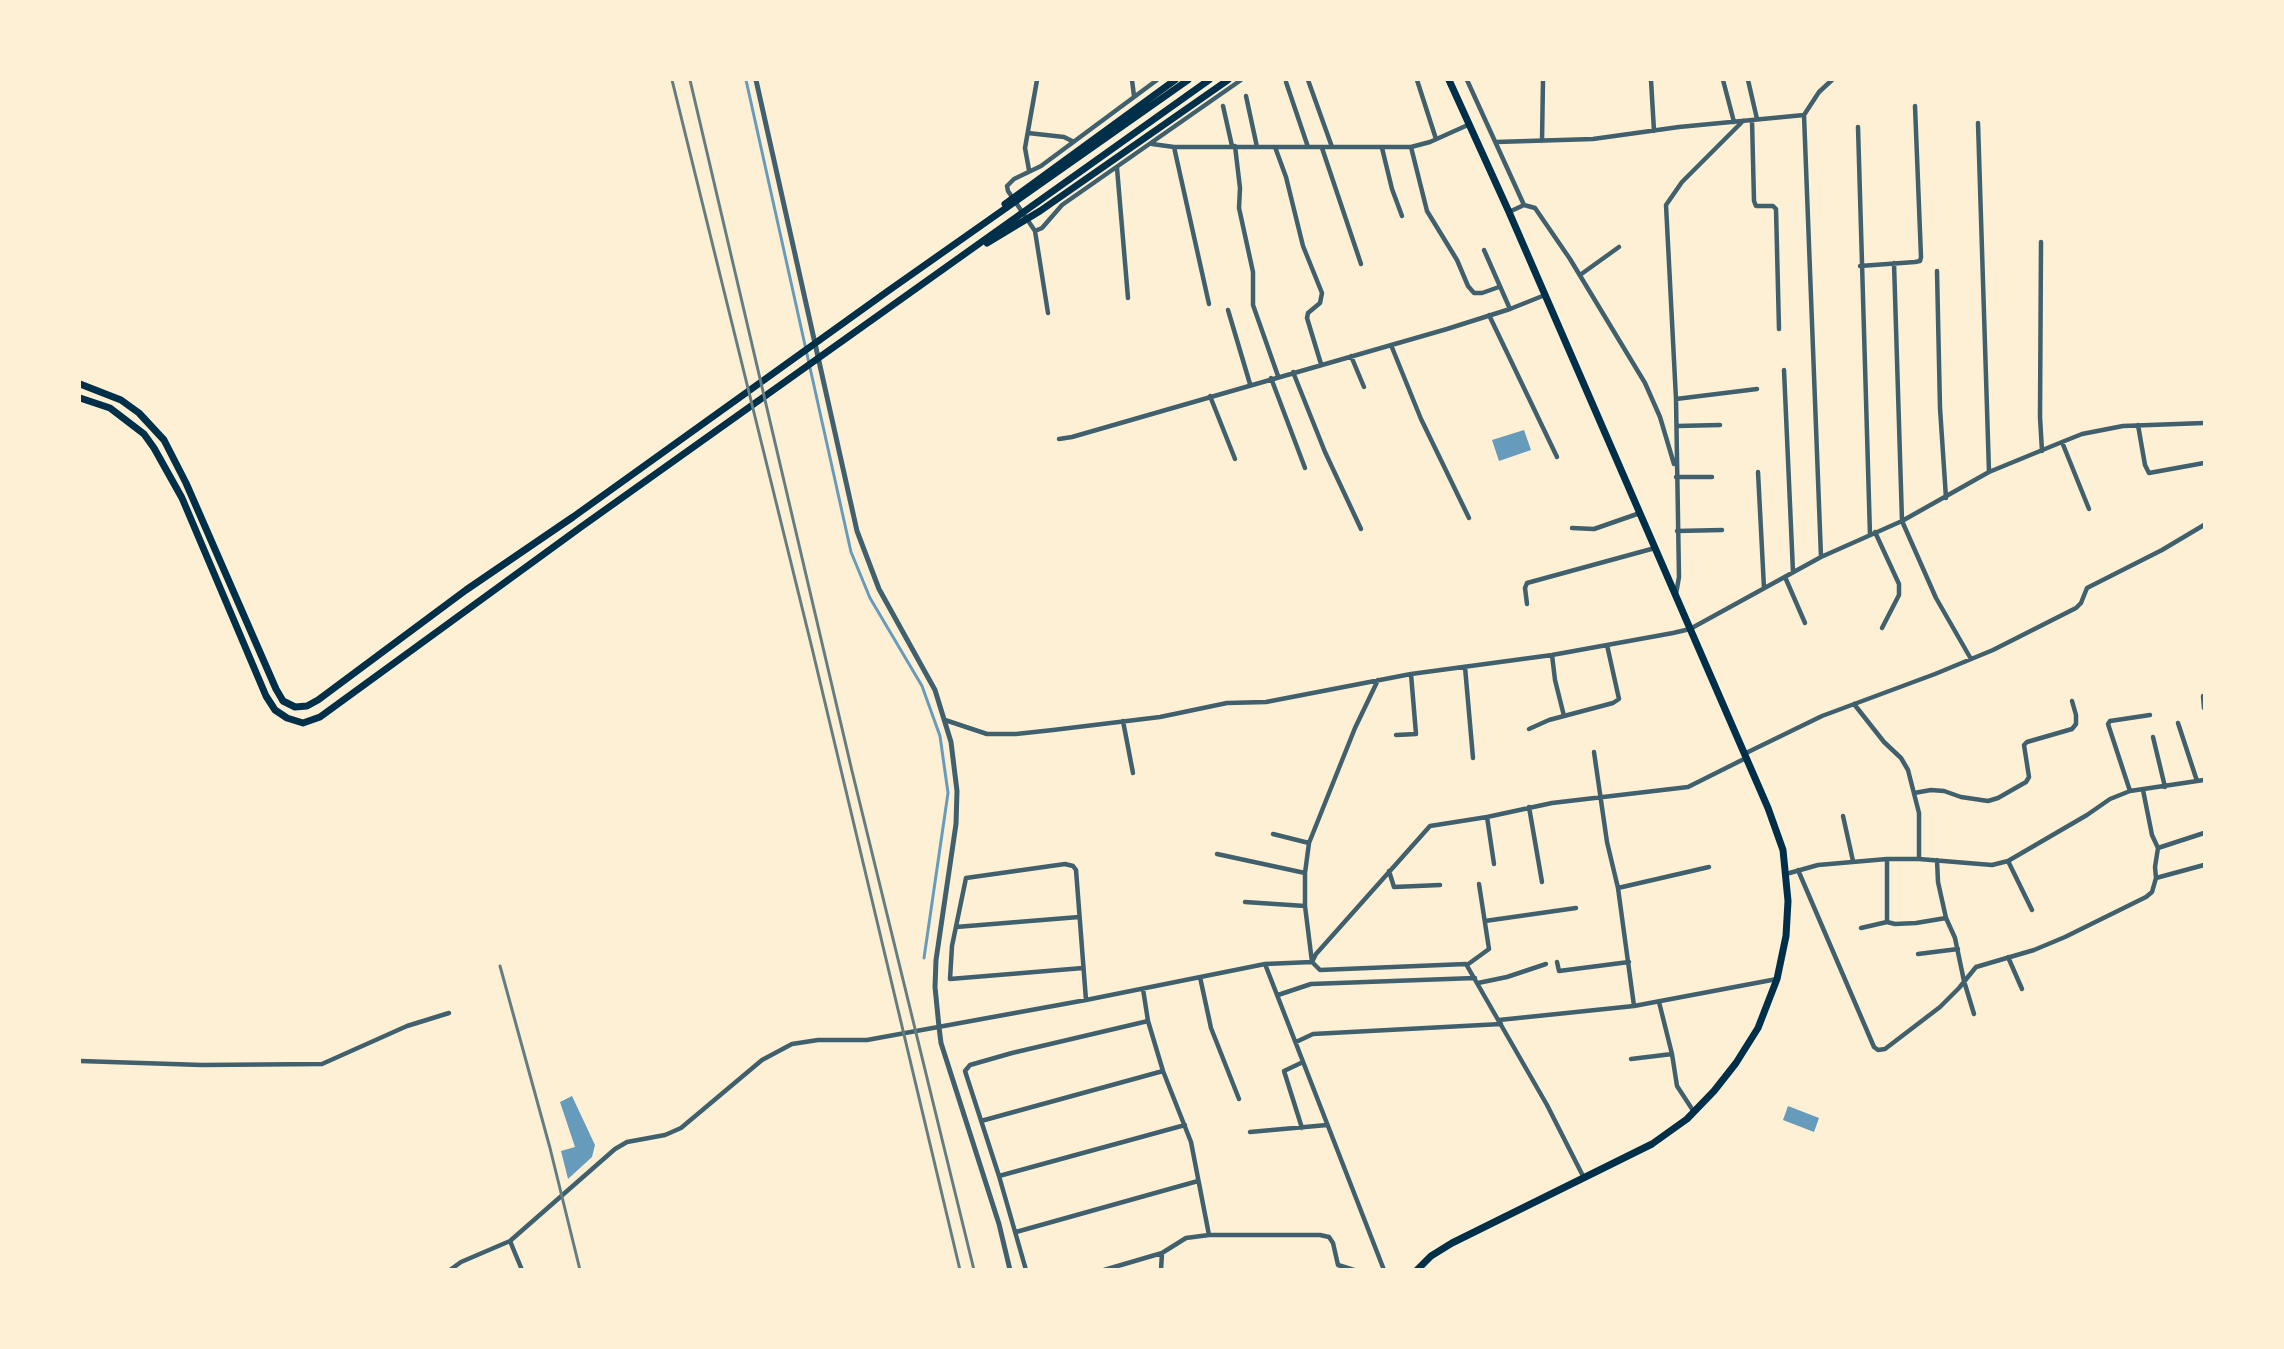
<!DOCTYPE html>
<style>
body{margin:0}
#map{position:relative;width:2284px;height:1349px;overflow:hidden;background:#fdf0d5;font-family:"IBM Plex Sans",sans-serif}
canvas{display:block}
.frame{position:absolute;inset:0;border:81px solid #fdf0d5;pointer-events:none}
</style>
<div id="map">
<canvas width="2284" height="1349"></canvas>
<div class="frame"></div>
</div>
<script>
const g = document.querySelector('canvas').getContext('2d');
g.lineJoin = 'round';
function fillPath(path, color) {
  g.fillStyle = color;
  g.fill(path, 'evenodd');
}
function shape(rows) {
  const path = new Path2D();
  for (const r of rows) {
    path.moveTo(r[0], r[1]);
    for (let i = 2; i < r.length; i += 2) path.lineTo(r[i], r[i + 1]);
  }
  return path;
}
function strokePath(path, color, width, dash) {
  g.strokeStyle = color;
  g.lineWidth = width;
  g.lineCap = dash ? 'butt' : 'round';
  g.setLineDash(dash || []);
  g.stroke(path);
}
fillPath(shape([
 [1524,430,1531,450,1499,461,1492,440],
 [572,1096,595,1145,592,1157,568,1179,561,1151,575,1147,560,1102],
 [1788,1106,1819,1118,1814,1132,1783,1120]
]), '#669bbc');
strokePath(shape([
 [746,80,851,552,870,598,922,686,940,736,948,793,924,958]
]), '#669bbc', 3);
strokePath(shape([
 [1132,80,1134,96],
 [1157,80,1041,166,1014,179,1007,186,1008,191,1035,231,1042,228,1062,205,1241,80],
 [1308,80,1332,147],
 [1417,80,1436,139],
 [1467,80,1524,205],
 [1651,80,1654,131],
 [1723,80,1734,122],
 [1748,80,1757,119],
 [1286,82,1308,147],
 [1246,96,1257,147],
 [1223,106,1232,146],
 [1804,115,1821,557],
 [1752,120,1754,201,1756,206,1773,206,1776,209,1779,329],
 [1978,123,1989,472],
 [1858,127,1870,535],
 [1028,133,1064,137,1072,141],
 [1542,141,1543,80],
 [1496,142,1593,139,1679,127,1804,115,1819,92,1832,80],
 [1152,144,1174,147,1209,304],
 [1235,146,1240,188,1239,208,1253,272,1253,305,1278,376],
 [1174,147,1411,147,1430,142,1470,124],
 [1275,147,1286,177,1303,246,1322,293,1320,303,1308,313,1307,318,1321,364],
 [1411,147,1427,211,1457,260,1468,286,1474,293,1482,293,1499,287],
 [1322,148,1361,264],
 [1382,148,1392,189,1402,216],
 [1117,168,1128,298],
 [1029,170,1025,148,1037,80],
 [1509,212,1524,205,1535,208,1570,259,1645,383,1660,417,1674,464],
 [1035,231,1048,313],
 [2041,242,2040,417,2042,451],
 [1484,250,1510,309],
 [1894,263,1902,521,1936,598,1971,659],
 [1860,266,1915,262,1920,261,1921,257,1915,106],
 [1937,271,1940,408,1946,498],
 [1580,275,1619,247],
 [1228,310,1250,384],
 [1489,315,1557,457],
 [1391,345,1421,419,1469,518],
 [1351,356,1364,387],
 [1784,370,1793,572],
 [1293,372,1325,452,1361,529],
 [1271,378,1305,468],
 [1210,396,1235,459],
 [1676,399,1757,389],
 [2138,425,2145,465,2149,473,2204,463],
 [1677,426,1720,425],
 [1059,439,1072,437,1447,329,1510,309,1545,295],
 [2062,442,2089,509],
 [1758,472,1764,588],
 [1676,477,1712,477],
 [1572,528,1594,529,1640,513],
 [1677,531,1722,530],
 [1875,532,1899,584,1899,595,1882,628],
 [1785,577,1805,623],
 [1676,594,1679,577,1676,399,1666,205,1682,182,1743,121],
 [1527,604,1525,588,1527,583,1655,548],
 [1552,655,1555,680,1564,716],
 [1465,667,1473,758],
 [1378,680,1355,728,1309,843,1305,873,1305,906,1312,962,1320,970,1466,964,1547,1105,1584,1178],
 [2203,696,2204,708],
 [1854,704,1884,742,1901,758,1908,770,1919,813,1919,859],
 [945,720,987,734,1016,734,1053,730,1160,717,1227,703,1266,702,1411,674,1552,655,1673,633,1690,629,1821,557,1902,521,1989,472,2062,442,2082,434,2123,426,2204,423],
 [1123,721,1133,773],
 [2178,723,2197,781],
 [1529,729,1549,720,1613,703,1619,699,1607,645],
 [1396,735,1416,734,1411,674],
 [2153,737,2165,787],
 [1594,752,1607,842,1618,888,1634,1006],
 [1744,754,1822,716,1935,674,1993,650,2076,608,2081,603,2087,588,2162,550,2204,525],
 [2143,790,2152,835,2158,848],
 [2130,791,2108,724,2110,721,2150,715],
 [1914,793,1931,790,1944,791,1961,797,1988,801,1998,798,2026,782,2029,777,2024,745,2027,742,2072,729,2076,724,2076,715,2072,701],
 [1529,807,1542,882],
 [1843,816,1853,861],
 [1487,817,1494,864],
 [1273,834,1309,843],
 [1217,854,1305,873],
 [1937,860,1938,882,1946,918,1955,938,1964,981,1974,1014],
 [2008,861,2032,910],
 [1798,870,1874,1047,1878,1050,1885,1049,1940,1007,1959,988,1976,967,2034,950,2065,937,2146,897,2152,892,2156,878,2204,865],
 [1389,871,1394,887,1440,885],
 [1786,874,1818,865,1887,859,1919,859,1992,865,2008,861,2087,815,2110,799,2130,791,2204,780],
 [2156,878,2155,867,2158,848,2204,833],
 [1618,888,1709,867],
 [1245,902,1305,906],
 [1485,921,1576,908],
 [1887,922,1887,859],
 [956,927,1079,917],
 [1861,928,1887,922,1895,924,1916,923,1946,918],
 [1918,954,1958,949],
 [2008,957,2022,989],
 [1557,962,1559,971,1629,962],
 [1265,964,1384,1270],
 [1467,965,1489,949,1479,884],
 [1083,968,950,979,952,946,966,878,1065,864,1073,866,1076,870,1086,1000],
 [1200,977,1211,1028,1239,1099],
 [1478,983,1507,977,1546,964],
 [1143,989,1148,1021,1163,1071,1191,1142,1209,1235],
 [1278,995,1311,984,1475,978],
 [1499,1020,1634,1006,1777,979],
 [1296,1042,1313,1034,1501,1024],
 [1672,1054,1677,1086,1694,1112],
 [1631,1059,1672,1054,1659,1002],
 [80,1061,202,1065,322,1064,407,1026,449,1013],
 [981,1121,1163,1071],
 [1302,1128,1284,1071,1303,1062],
 [1250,1132,1327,1125],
 [999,1176,1185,1125],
 [1016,1232,1198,1181],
 [510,1241,522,1270],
 [450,1270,461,1262,510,1241,615,1149,627,1142,665,1135,681,1128,762,1060,792,1044,818,1040,867,1040,1086,1000,1265,964,1312,962,1316,954,1430,826,1487,817,1552,803,1688,787,1746,758],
 [1026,1270,999,1176,965,1071,970,1065,1012,1053,1148,1021],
 [1104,1270,1162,1253,1186,1238,1209,1235,1320,1235,1329,1237,1333,1243,1338,1265,1354,1270],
 [1161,1270,1162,1253]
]), '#3f606c', 4.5);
strokePath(shape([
 [756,80,857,531,879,589,935,690,951,742,957,791,956,824,936,960,935,987,939,1027,941,1043,999,1224,1010,1270]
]), '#3f606c', 5);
strokePath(shape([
 [1005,204,1175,80],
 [987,243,1040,211,1228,80],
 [80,384,121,400,139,413,164,440,186,483,276,689,283,701,295,707,307,706,318,700,466,590,573,517,888,291,1188,80],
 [80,398,110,408,144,434,154,448,182,498,266,696,275,710,287,718,303,723,320,717,581,527,1209,80],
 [1417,1270,1431,1256,1452,1243,1652,1144,1687,1119,1714,1091,1736,1063,1758,1028,1777,979,1786,936,1788,901,1783,850,1768,808,1509,212,1449,80]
]), '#003049', 7);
strokePath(shape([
 [672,80,812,648,960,1270],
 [690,80,852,771,974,1270],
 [500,966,550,1148,580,1270]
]), '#657d81', 3);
</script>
